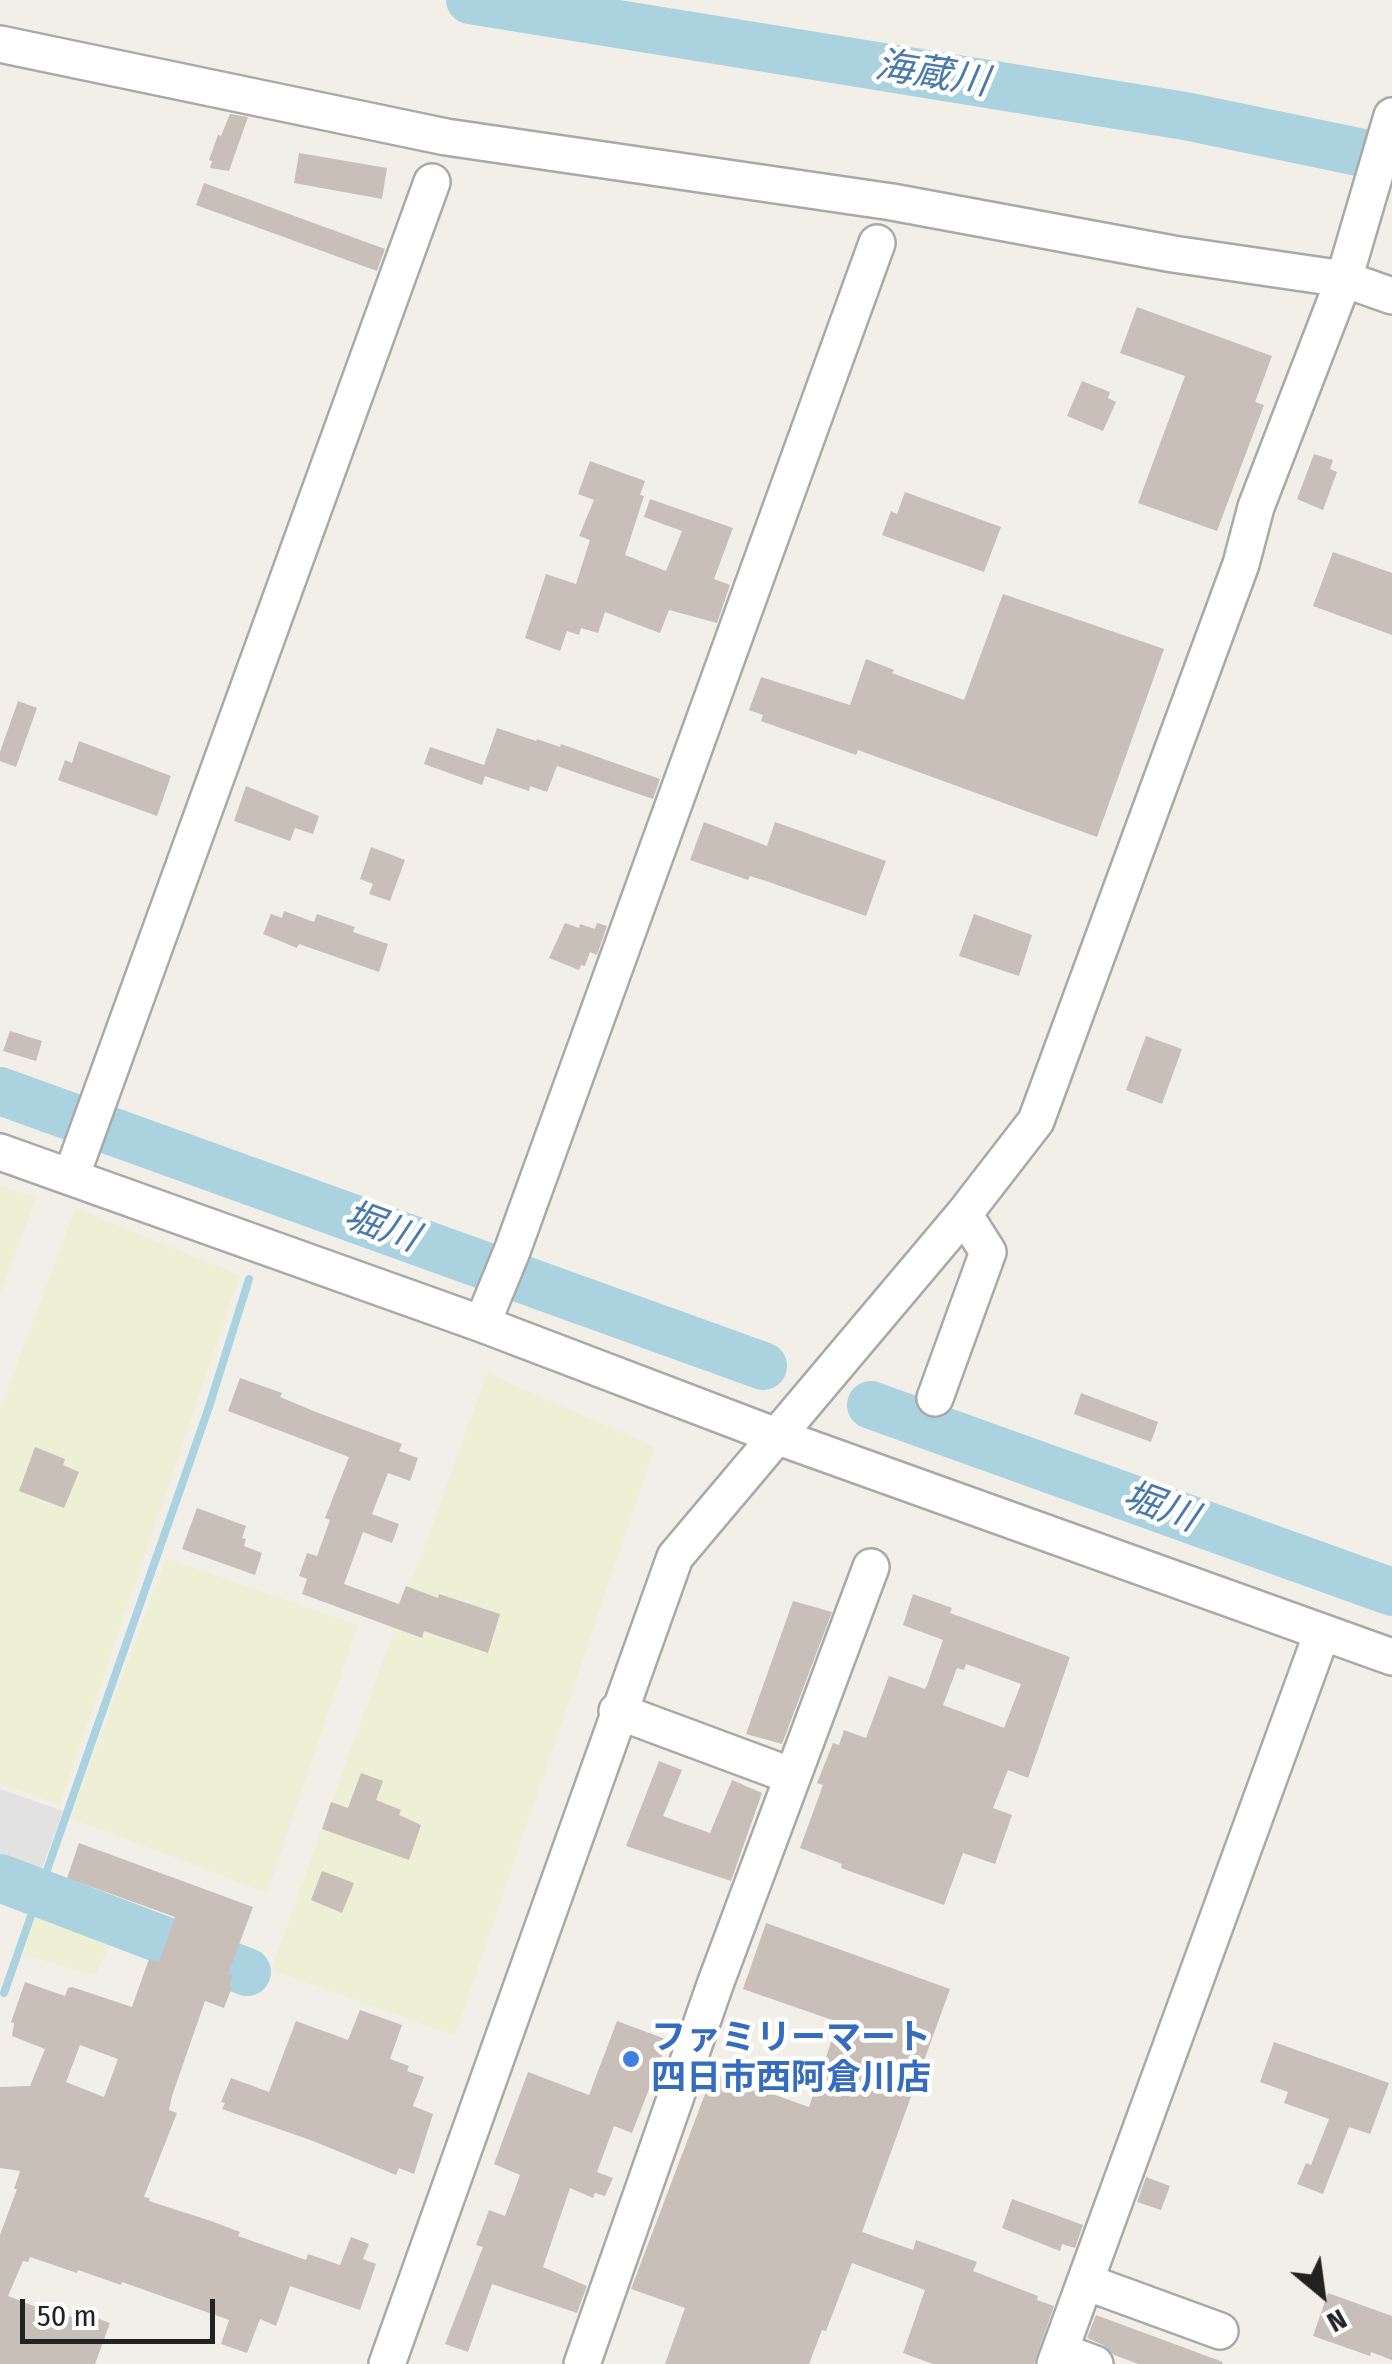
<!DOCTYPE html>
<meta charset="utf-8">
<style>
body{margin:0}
#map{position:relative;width:1392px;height:2364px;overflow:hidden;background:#f2efe9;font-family:"Fira Sans Condensed",sans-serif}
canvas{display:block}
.north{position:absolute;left:1272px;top:2244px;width:100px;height:100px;-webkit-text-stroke:8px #fff;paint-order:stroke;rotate:151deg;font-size:28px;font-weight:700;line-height:40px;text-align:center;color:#222}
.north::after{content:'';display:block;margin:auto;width:35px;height:45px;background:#222;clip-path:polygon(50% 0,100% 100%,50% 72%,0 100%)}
.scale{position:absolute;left:20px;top:2299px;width:195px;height:45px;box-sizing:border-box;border:5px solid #222;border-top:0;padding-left:12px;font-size:30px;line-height:35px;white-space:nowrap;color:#222;-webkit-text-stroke:8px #fff;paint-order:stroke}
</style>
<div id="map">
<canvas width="1392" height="2364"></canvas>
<div class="north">N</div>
<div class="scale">50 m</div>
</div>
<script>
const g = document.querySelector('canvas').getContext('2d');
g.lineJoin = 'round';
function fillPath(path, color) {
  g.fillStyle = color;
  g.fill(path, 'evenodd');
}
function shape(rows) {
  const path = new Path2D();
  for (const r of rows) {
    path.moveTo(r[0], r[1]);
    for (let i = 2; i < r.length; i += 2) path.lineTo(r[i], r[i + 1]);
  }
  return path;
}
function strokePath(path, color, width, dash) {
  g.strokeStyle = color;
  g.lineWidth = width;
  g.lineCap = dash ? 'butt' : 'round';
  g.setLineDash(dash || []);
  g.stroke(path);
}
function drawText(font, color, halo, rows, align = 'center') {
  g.font = font + ' "Fira Sans Condensed","Noto Sans JP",sans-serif';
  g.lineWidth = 9;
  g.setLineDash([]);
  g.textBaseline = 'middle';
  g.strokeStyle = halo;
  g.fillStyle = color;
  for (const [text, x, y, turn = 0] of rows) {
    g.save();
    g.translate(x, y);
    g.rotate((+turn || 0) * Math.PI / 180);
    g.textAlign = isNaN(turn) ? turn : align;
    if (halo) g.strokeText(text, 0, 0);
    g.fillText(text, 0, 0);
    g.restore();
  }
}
fillPath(shape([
 [0,1185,36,1197,0,1297],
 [75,1208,240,1275,60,1805,0,1784,0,1410],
 [487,1373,655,1447,455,2036,271,1970],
 [166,1558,358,1625,267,1893,70,1818],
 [39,1905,66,1922,115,1935,95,1975,23,1955]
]), '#eef0d5');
fillPath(shape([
 [0,1789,63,1811,36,1885,0,1870]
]), '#e2e2e2');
strokePath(shape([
 [4,1993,209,1407,249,1279]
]), '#aad3df', 8);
strokePath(shape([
 [470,0,1185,116,1392,159],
 [0,1091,763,1366],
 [871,1405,1392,1592],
 [0,1878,247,1972]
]), '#aad3df', 48);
fillPath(shape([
 [230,114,248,117,229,171,210,168,212,161,209,160,218,135,221,136],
 [299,153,387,168,382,199,294,183],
 [204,183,385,249,377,271,196,205],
 [1137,307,1272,356,1255,402,1264,405,1217,531,1138,503,1185,376,1120,353],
 [1082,381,1110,392,1108,398,1116,402,1103,431,1067,416],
 [1314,454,1333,460,1330,469,1337,472,1323,510,1297,499],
 [590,461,645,481,640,495,644,496,625,555,666,571,682,531,644,517,650,499,733,528,714,579,730,585,717,623,669,610,660,633,605,612,598,633,581,628,579,635,567,631,560,651,525,638,546,574,576,584,590,540,579,536,594,500,578,494],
 [905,492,1001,527,984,572,882,535,891,511,897,514],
 [1333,552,1392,573,1392,635,1313,606],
 [1003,594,1164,649,1097,837,858,750,856,755,761,721,763,715,749,710,761,677,850,705,866,659,894,670,892,673,964,700],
 [18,701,37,708,16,767,0,761,0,752],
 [497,728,536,741,537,739,560,747,561,744,660,779,653,799,557,766,547,792,530,786,529,791,485,776,482,785,424,764,430,747,484,765],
 [79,741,171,776,157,816,58,780,65,760,72,763],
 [246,786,319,816,313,834,295,828,290,841,234,821],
 [704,822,767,846,775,822,886,861,866,916,769,882,750,876,748,880,690,860],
 [371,847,405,860,390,901,369,894,373,884,360,879],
 [284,911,314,922,317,914,355,927,353,932,388,944,379,972,299,944,297,948,263,934,271,914,282,918],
 [974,914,1032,935,1019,976,959,956],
 [565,923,579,928,580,924,595,929,597,923,607,926,597,955,590,952,585,966,581,965,579,970,549,958],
 [10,1031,42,1041,36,1061,3,1051],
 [1146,1036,1182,1049,1162,1104,1126,1090],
 [240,1378,282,1393,280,1397,316,1412,402,1444,399,1451,418,1458,410,1481,388,1473,372,1514,399,1524,392,1543,363,1532,344,1584,399,1604,406,1586,438,1598,439,1594,500,1614,488,1653,424,1631,422,1638,302,1594,307,1579,299,1576,307,1553,317,1556,330,1520,325,1518,349,1457,228,1411],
 [1081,1393,1158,1422,1151,1442,1074,1414],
 [35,1447,65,1459,63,1465,79,1472,64,1508,19,1491],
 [197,1508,246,1526,242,1538,246,1539,244,1546,262,1553,255,1575,182,1549],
 [913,1594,952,1608,950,1613,1070,1657,1028,1778,1008,1770,993,1808,1012,1815,995,1864,963,1853,944,1905,841,1868,842,1864,800,1848,823,1785,817,1783,833,1743,839,1745,844,1730,866,1738,889,1676,925,1689,927,1685,943,1640,903,1625],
 [966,1664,1021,1684,1004,1728,943,1705,957,1668,964,1670],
 [793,1601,832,1612,782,1744,746,1734],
 [659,1761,682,1770,663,1816,710,1833,732,1780,762,1793,731,1881,626,1846],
 [361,1773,383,1781,376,1800,401,1810,399,1815,421,1825,409,1860,322,1829,331,1802,348,1808],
 [79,1843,253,1907,228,1974,233,1975,229,1986,232,1987,224,2008,205,2001,172,2096,169,2110,177,2113,144,2197,150,2198,149,2201,211,2221,240,2232,238,2236,306,2260,308,2254,340,2265,351,2237,369,2244,363,2259,376,2264,360,2310,290,2286,276,2326,260,2319,247,2353,221,2344,229,2320,122,2282,121,2285,78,2270,77,2273,30,2257,28,2262,23,2261,8,2296,52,2313,53,2310,80,2320,83,2313,110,2323,95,2364,0,2364,0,2235,17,2189,14,2189,20,2171,0,2168,0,2087,30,2086,45,2049,12,2036,14,2023,11,2022,25,1982,65,1996,68,1988,72,1987,132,2007,149,1959,159,1962,175,1917,67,1878],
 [80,2045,118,2059,104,2097,66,2082],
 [322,1871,354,1883,342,1913,311,1900],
 [766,1923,950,1989,862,2232,913,2250,916,2240,977,2262,973,2271,1038,2296,1037,2300,1054,2306,1034,2364,933,2364,903,2353,925,2290,852,2263,826,2331,822,2330,809,2364,665,2364,685,2308,631,2289,713,2073,809,2107,838,2022,743,1989],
 [360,2010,402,2025,390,2059,409,2066,407,2071,424,2077,413,2106,433,2114,414,2174,399,2168,396,2175,313,2141,222,2109,225,2103,221,2102,231,2078,269,2092,296,2021,348,2040],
 [617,2021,668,2040,632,2133,614,2126,597,2172,613,2178,605,2196,595,2193,593,2198,570,2188,543,2267,587,2286,577,2313,492,2284,468,2352,445,2344,483,2247,476,2245,489,2210,505,2216,520,2175,494,2164,528,2072,589,2095],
 [1274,2042,1389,2083,1370,2134,1349,2127,1323,2194,1297,2184,1306,2163,1311,2165,1329,2119,1284,2103,1288,2092,1260,2082],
 [1146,2177,1170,2186,1161,2210,1137,2202],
 [1012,2199,1083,2225,1075,2248,1062,2244,1060,2251,1002,2228],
 [1328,2293,1392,2316,1392,2360,1371,2352,1370,2356,1313,2336],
 [1096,2315,1223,2362,1222,2364,1138,2364,1114,2355,1103,2345,1087,2338]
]), '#c7bfb8');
const minor = shape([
 [0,44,446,137,892,202,1173,254,1344,279,1392,296],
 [0,1152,482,1324,776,1436,1392,1657],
 [71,1177,432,182],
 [482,1324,512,1251,877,243],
 [935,1398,988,1252,964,1214],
 [617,1711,792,1776],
 [1086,2282,1220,2331],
 [1060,2351,1095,2364],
 [387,2364,675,1557,964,1214,1036,1121,1241,564,1256,507,1344,279,1392,116],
 [582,2364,716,1982,871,1567],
 [1055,2364,1322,1633]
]);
strokePath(minor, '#a9a9a9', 40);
strokePath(minor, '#fff', 35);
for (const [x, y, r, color] of [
 [631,2059,10,"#3f7fe0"]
]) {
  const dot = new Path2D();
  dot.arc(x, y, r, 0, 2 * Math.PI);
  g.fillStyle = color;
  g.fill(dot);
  strokePath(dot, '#fff', 4);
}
drawText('bold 35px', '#366cbe', '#fff', [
 ["ファミリーマート",651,2039],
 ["四日市西阿倉川店",651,2079]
], 'left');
drawText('italic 38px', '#4a7aab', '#fff', [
 ["海蔵川",932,75,9],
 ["堀川",381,1228,20],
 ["堀川",1160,1508,20]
]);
</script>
